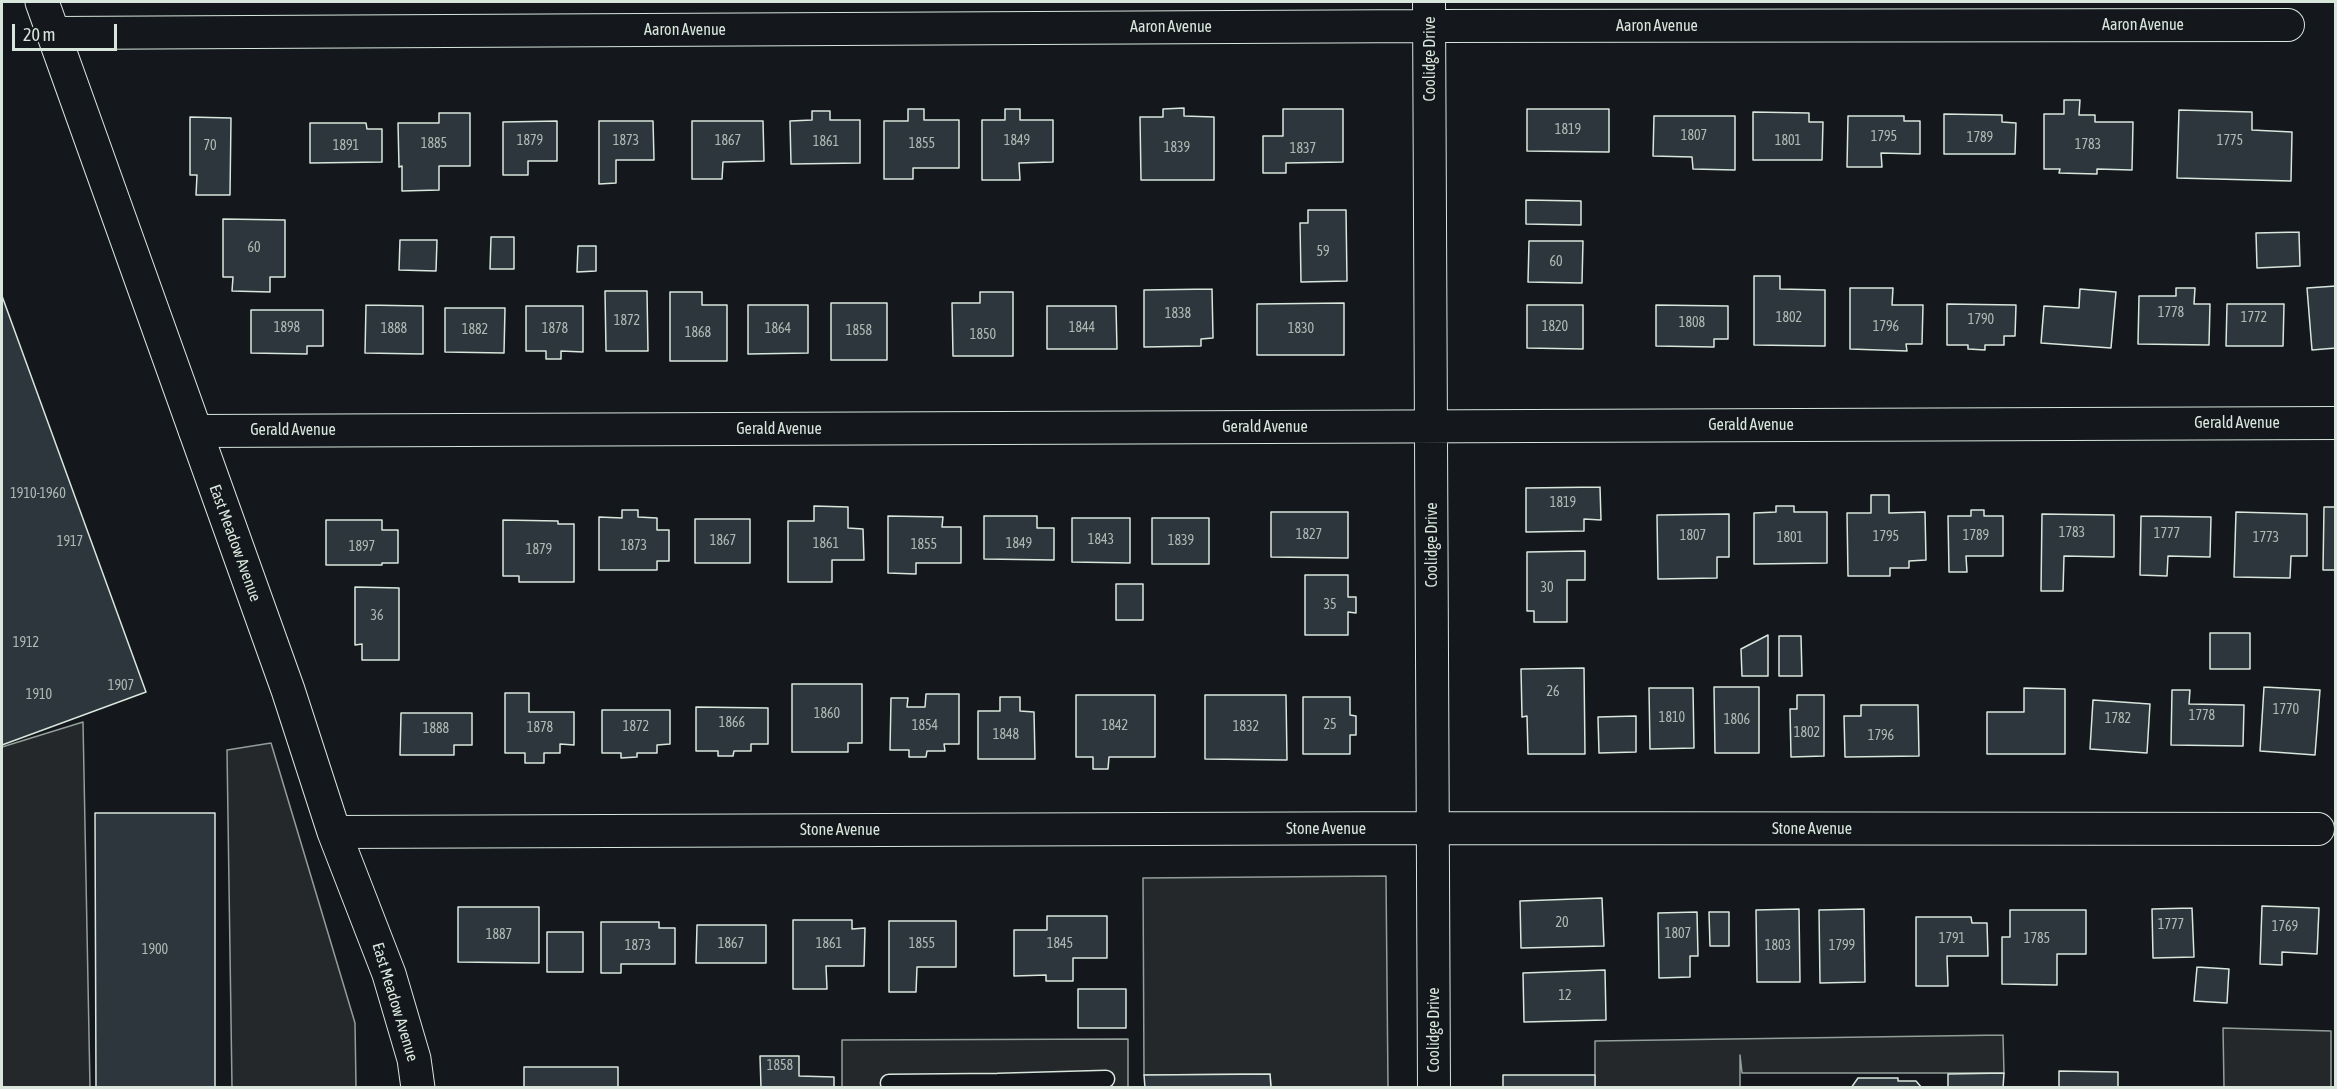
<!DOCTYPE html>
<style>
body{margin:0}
#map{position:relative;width:2337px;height:1089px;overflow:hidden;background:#14181c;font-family:"Asap Condensed",sans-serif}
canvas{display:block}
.frame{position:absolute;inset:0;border:3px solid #d8e6dc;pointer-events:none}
.scale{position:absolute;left:12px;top:24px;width:105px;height:27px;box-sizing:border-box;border:3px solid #d8e6dc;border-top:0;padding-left:8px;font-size:18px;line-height:21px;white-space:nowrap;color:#d8e6dc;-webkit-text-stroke:4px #14181c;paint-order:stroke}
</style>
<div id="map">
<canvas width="2337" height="1089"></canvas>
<div class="frame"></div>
<div class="scale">20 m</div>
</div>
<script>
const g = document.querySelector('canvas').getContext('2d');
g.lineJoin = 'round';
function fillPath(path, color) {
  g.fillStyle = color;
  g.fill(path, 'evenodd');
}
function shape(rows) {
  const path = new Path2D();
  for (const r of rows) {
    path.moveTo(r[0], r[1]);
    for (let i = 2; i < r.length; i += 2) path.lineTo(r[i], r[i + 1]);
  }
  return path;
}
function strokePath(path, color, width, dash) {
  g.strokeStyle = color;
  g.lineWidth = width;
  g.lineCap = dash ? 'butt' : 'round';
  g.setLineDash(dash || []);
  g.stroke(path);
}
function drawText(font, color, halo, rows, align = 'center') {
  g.font = font + ' "Asap Condensed",sans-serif';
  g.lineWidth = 4.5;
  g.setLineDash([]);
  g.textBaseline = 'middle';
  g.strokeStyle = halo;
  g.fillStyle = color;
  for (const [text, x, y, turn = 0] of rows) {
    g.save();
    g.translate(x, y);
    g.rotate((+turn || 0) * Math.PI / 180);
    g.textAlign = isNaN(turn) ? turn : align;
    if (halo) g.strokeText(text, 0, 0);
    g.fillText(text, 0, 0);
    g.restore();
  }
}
const parking = shape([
 [83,722,90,1087,2,1087,2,747,83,722],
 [271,743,355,1023,356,1087,232,1087,227,750,271,743],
 [1386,876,1388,1087,1271,1087,1270,1074,1144,1075,1143,878,1386,876],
 [2223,1028,2331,1031,2331,1087,2224,1087,2223,1028],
 [2003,1035,2004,1073,1742,1073,1740,1055,1740,1087,1595,1087,1595,1041,2003,1035],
 [1128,1039,1128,1087,842,1087,842,1040,1128,1039]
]);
fillPath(parking, '#24282b');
strokePath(parking, '#939e99', 1.5);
const building = shape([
 [2064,100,2080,100,2079,115,2095,115,2095,122,2133,122,2132,170,2097,169,2097,174,2059,173,2060,169,2044,169,2044,114,2064,114,2064,100],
 [1184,108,1184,116,1214,117,1214,180,1141,180,1140,117,1163,117,1163,109,1184,108],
 [908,109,924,109,924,120,959,120,959,168,913,168,913,179,884,179,884,121,908,121,908,109],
 [1005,109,1020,109,1020,120,1053,120,1053,162,1019,163,1020,180,982,180,982,120,1005,120,1005,109],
 [1283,109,1343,109,1343,162,1286,163,1286,173,1263,173,1263,136,1283,136,1283,109],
 [1527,109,1609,109,1609,152,1527,151,1527,109],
 [2179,110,2252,112,2252,130,2292,132,2291,181,2177,178,2179,110],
 [812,111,830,111,830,120,860,120,860,163,791,164,790,121,812,120,812,111],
 [1753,112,1809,113,1809,122,1823,122,1822,160,1753,160,1753,112],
 [439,113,470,113,470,166,439,166,439,190,402,191,402,166,399,167,398,123,439,123,439,113],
 [1944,114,2002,115,2002,122,2016,123,2015,154,1944,154,1944,114],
 [1654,116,1735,116,1735,170,1693,169,1692,157,1653,156,1654,116],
 [1848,116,1904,116,1904,121,1920,121,1920,154,1881,153,1882,167,1847,167,1848,116],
 [190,117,231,118,230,195,196,195,197,175,190,175,190,117],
 [557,121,557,161,528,161,528,175,503,175,503,122,557,121],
 [599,121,653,121,654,160,616,160,616,183,599,184,599,121],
 [692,121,763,121,764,161,723,162,722,179,692,179,692,121],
 [310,123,366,123,367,129,382,129,382,162,310,163,310,123],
 [1526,200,1581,201,1581,225,1526,224,1526,200],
 [1308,210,1346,210,1347,281,1301,282,1300,223,1308,223,1308,210],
 [223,219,285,220,285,277,270,277,270,292,232,291,233,277,223,277,223,219],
 [2299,232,2300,266,2257,268,2256,233,2299,232],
 [491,237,514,237,514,269,490,269,491,237],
 [400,240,437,240,436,271,399,270,400,240],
 [1529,241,1583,241,1582,283,1528,282,1529,241],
 [578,246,596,246,596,271,577,272,578,246],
 [1754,276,1780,276,1780,289,1825,290,1825,346,1754,345,1754,276],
 [2336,286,2336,348,2312,350,2307,288,2336,286],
 [1850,288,1893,288,1892,305,1923,305,1922,344,1906,344,1907,351,1850,349,1850,288],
 [2176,288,2195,288,2194,304,2210,304,2209,345,2138,344,2139,296,2176,296,2176,288],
 [1212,289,1213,338,1201,339,1201,346,1144,347,1144,290,1212,289],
 [2080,289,2116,292,2111,348,2041,343,2044,306,2079,308,2080,289],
 [605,291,647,291,648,351,606,351,605,291],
 [670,292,702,292,702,305,727,305,727,361,670,361,670,292],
 [980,292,1013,292,1013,356,953,356,952,303,980,303,980,292],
 [2,296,146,692,2,745,2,296],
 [831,303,887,303,887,360,831,360,831,303],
 [1344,303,1344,355,1257,355,1257,304,1344,303],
 [1947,304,2016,305,2015,336,2004,336,2004,345,1985,345,1985,350,1968,349,1968,345,1947,345,1947,304],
 [2227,304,2284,304,2283,346,2226,346,2227,304],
 [366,305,423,306,423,354,365,353,366,305],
 [748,305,808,305,808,353,748,354,748,305],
 [1527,305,1583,305,1583,349,1527,348,1527,305],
 [1656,305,1728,306,1728,339,1714,339,1714,347,1656,346,1656,305],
 [526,306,583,306,583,352,561,351,561,359,546,359,546,351,526,351,526,306],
 [1047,306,1116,306,1117,349,1047,349,1047,306],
 [445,308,505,308,504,353,445,352,445,308],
 [251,310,323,310,323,346,307,346,307,354,251,353,251,310],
 [1600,487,1601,520,1584,519,1584,531,1526,532,1526,488,1600,487],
 [1871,495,1889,495,1889,513,1925,512,1926,560,1909,561,1909,568,1890,568,1890,576,1848,576,1847,513,1871,513,1871,495],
 [814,506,848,507,848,528,863,529,864,560,832,560,832,582,788,582,788,521,814,521,814,506],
 [1776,506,1794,506,1794,512,1827,512,1827,563,1754,564,1754,513,1776,512,1776,506],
 [2324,507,2336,507,2336,570,2323,570,2324,507],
 [622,510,638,510,638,517,657,518,657,530,669,530,669,561,657,561,657,570,599,570,599,517,622,518,622,510],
 [1971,510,1984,510,1984,516,2003,516,2003,556,1966,556,1967,572,1949,572,1948,516,1971,516,1971,510],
 [1271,512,1348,512,1348,558,1271,557,1271,512],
 [2236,512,2307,514,2307,556,2291,556,2290,578,2234,577,2236,512],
 [1729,514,1729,557,1717,557,1717,578,1658,579,1657,515,1729,514],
 [2042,514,2114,515,2114,557,2064,556,2063,591,2041,591,2042,514],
 [888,516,943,517,942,527,961,527,961,563,916,563,916,574,888,573,888,516],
 [984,516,1037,516,1037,528,1054,528,1054,560,984,559,984,516],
 [2141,516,2211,517,2210,557,2168,556,2167,576,2140,575,2141,516],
 [1072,518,1130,518,1130,563,1072,562,1072,518],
 [1152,518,1209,518,1209,564,1152,564,1152,518],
 [695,519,750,519,750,563,695,563,695,519],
 [326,520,382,520,382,530,398,530,398,563,382,563,382,565,326,565,326,520],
 [503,520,558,521,558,524,574,524,574,582,519,582,519,576,503,576,503,520],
 [1585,551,1585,580,1567,580,1567,622,1534,622,1534,611,1527,611,1527,552,1585,551],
 [1305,575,1348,575,1348,597,1356,597,1356,613,1348,612,1348,635,1305,635,1305,575],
 [1116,584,1143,584,1143,620,1116,620,1116,584],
 [355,587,399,588,399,660,362,660,362,644,355,645,355,587],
 [2210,633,2250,633,2250,669,2210,669,2210,633],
 [1768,635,1768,676,1742,676,1741,649,1768,635],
 [1779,636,1801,636,1802,676,1779,676,1779,636],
 [1584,668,1585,754,1528,754,1527,716,1522,717,1521,669,1584,668],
 [792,684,862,684,862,743,848,743,848,752,792,752,792,684],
 [1714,687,1759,687,1759,753,1715,753,1714,687],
 [2264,687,2320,690,2315,755,2260,751,2264,687],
 [1649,688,1693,688,1694,748,1650,749,1649,688],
 [2024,688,2065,689,2065,754,1987,754,1987,712,2024,712,2024,688],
 [2172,690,2190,690,2189,704,2244,705,2243,746,2171,745,2172,690],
 [505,693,529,693,529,712,574,712,574,745,560,744,560,753,544,753,544,763,525,763,525,753,505,753,505,693],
 [926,694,959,694,959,744,944,744,945,751,927,751,926,757,909,757,909,750,890,750,891,698,908,698,907,707,925,707,926,694],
 [1076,695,1155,695,1155,757,1109,757,1108,769,1093,769,1093,757,1076,757,1076,695],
 [1205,695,1286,695,1287,760,1205,759,1205,695],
 [1797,695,1824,695,1824,756,1791,757,1790,709,1797,709,1797,695],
 [1000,697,1020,697,1020,711,1034,712,1035,759,978,759,978,711,1000,711,1000,697],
 [1303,697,1350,697,1350,715,1356,716,1356,735,1350,735,1350,754,1303,754,1303,697],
 [2093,700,2150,704,2147,753,2090,749,2093,700],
 [1861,705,1918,705,1919,756,1845,757,1844,716,1861,716,1861,705],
 [696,707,768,708,768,744,751,744,751,751,734,751,733,756,718,756,718,751,696,751,696,707],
 [602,710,670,710,670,744,657,745,657,753,637,753,637,757,621,758,621,753,602,753,602,710],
 [401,713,472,713,472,745,454,745,454,755,400,755,401,713],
 [1636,716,1636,752,1599,753,1598,717,1636,716],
 [95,813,215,813,215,1088,96,1088,95,813],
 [1602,898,1604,946,1521,948,1520,901,1602,898],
 [2262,906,2319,908,2317,954,2282,952,2282,965,2260,964,2262,906],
 [458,907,539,907,539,963,458,962,458,907],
 [2192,908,2194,957,2153,958,2152,909,2192,908],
 [1799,909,1800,982,1757,982,1756,910,1799,909],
 [1864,909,1865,982,1820,983,1819,910,1864,909],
 [2010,910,2086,910,2086,954,2057,954,2057,985,2002,984,2002,937,2010,937,2010,910],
 [1697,912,1698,956,1690,956,1690,977,1659,978,1658,913,1697,912],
 [1709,912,1729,912,1729,946,1710,946,1709,912],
 [1047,916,1107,916,1107,958,1073,958,1073,981,1046,981,1046,975,1014,976,1014,930,1047,930,1047,916],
 [1916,917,1971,917,1972,923,1987,923,1988,956,1947,956,1948,986,1916,986,1916,917],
 [793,920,852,920,852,929,865,928,864,966,826,966,827,989,793,989,793,920],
 [889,921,956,921,956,967,917,967,916,992,889,992,889,921],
 [601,922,659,922,659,928,675,928,675,964,621,964,621,973,601,973,601,922],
 [697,925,766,925,766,963,696,963,697,925],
 [547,932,583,932,583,972,547,972,547,932],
 [2197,967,2229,969,2227,1003,2194,1001,2197,967],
 [1605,970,1606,1020,1524,1022,1523,973,1605,970],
 [1078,989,1126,989,1126,1028,1078,1028,1078,989],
 [760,1056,799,1056,799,1076,834,1077,834,1088,761,1088,760,1056],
 [524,1067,618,1067,618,1088,524,1088,524,1067],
 [2059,1071,2118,1072,2118,1088,2059,1088,2059,1071],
 [2004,1073,2003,1088,1948,1088,1948,1074,2004,1073],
 [1270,1074,1271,1088,1145,1088,1144,1075,1270,1074],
 [1503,1075,1595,1075,1595,1088,1503,1088,1503,1075],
 [1858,1078,1898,1078,1898,1081,1916,1081,1922,1088,1851,1088,1858,1078]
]);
fillPath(building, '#2c363c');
strokePath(building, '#d8e6dc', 1.5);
const lane = shape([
 [998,1082,1106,1079],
 [889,1083,998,1082,998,1088]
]);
const street = shape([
 [1429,2,1434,1088],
 [54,33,1429,26,2288,25],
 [195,431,2336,423],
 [334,832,1433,828,2318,829]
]);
const secondary = shape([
 [42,2,288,690,334,832,389,974,414,1059,418,1088]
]);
strokePath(lane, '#d8e6dc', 19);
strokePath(street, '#d8e6dc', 34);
strokePath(secondary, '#d8e6dc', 35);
strokePath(lane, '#14181c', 16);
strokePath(street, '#14181c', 32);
strokePath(secondary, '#14181c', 33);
drawText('14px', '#adbab4', null, [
 ["1819",1568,130],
 ["1807",1694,136],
 ["1795",1884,137],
 ["1789",1980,138],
 ["1879",530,141],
 ["1873",626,141],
 ["1867",728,141],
 ["1849",1017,141],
 ["1801",1788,141],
 ["1775",2230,141],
 ["1861",826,142],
 ["1885",434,144],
 ["1855",922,144],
 ["1783",2088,145],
 ["70",210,146],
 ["1891",346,146],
 ["1839",1177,148],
 ["1837",1303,149],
 ["60",254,248],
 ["59",1323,252],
 ["60",1556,262],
 ["1778",2171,313],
 ["1838",1178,314],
 ["1802",1789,318],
 ["1772",2254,318],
 ["1790",1981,320],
 ["1872",627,321],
 ["1808",1692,323],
 ["1820",1555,327],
 ["1796",1886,327],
 ["1898",287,328],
 ["1844",1082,328],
 ["1888",394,329],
 ["1878",555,329],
 ["1864",778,329],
 ["1830",1301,329],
 ["1882",475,330],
 ["1858",859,331],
 ["1868",698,333],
 ["1850",983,335],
 ["1910-1960",38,494],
 ["1819",1563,503],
 ["1783",2072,533],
 ["1777",2167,534],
 ["1827",1309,535],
 ["1807",1693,536],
 ["1789",1976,536],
 ["1795",1886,537],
 ["1801",1790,538],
 ["1773",2266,538],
 ["1843",1101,540],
 ["1867",723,541],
 ["1839",1181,541],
 ["1917",70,542],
 ["1861",826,544],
 ["1849",1019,544],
 ["1855",924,545],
 ["1873",634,546],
 ["1897",362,547],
 ["1879",539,550],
 ["30",1547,588],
 ["35",1330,605],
 ["36",377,616],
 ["1912",26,643],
 ["1907",121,686],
 ["26",1553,692],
 ["1910",39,695],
 ["1770",2286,710],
 ["1860",827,714],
 ["1778",2202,716],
 ["1810",1672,718],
 ["1782",2118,719],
 ["1806",1737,720],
 ["1866",732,723],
 ["25",1330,725],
 ["1854",925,726],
 ["1842",1115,726],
 ["1872",636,727],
 ["1832",1246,727],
 ["1878",540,728],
 ["1888",436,729],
 ["1802",1807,733],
 ["1848",1006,735],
 ["1796",1881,736],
 ["20",1562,923],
 ["1777",2171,925],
 ["1769",2285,927],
 ["1807",1678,934],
 ["1887",499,935],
 ["1791",1952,939],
 ["1785",2037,939],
 ["1867",731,944],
 ["1861",829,944],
 ["1855",922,944],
 ["1845",1060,944],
 ["1873",638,946],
 ["1803",1778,946],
 ["1799",1842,946],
 ["1900",155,950],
 ["12",1565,996],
 ["1858",780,1066]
]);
drawText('16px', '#d8e6dc', '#14181c', [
 ["Aaron Avenue",2143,25],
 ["Aaron Avenue",1657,26],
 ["Aaron Avenue",1171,27],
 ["Aaron Avenue",685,30],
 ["Coolidge Drive",1430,59,-90],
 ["Gerald Avenue",2237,423],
 ["Gerald Avenue",1751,425],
 ["Gerald Avenue",1265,427],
 ["Gerald Avenue",779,429],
 ["Gerald Avenue",293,430],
 ["East Meadow Avenue",235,543,70],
 ["Coolidge Drive",1432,545,-90],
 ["Stone Avenue",1326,829],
 ["Stone Avenue",1812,829],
 ["Stone Avenue",840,830],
 ["East Meadow Avenue",395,1002,73],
 ["Coolidge Drive",1434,1030,-90]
]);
</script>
